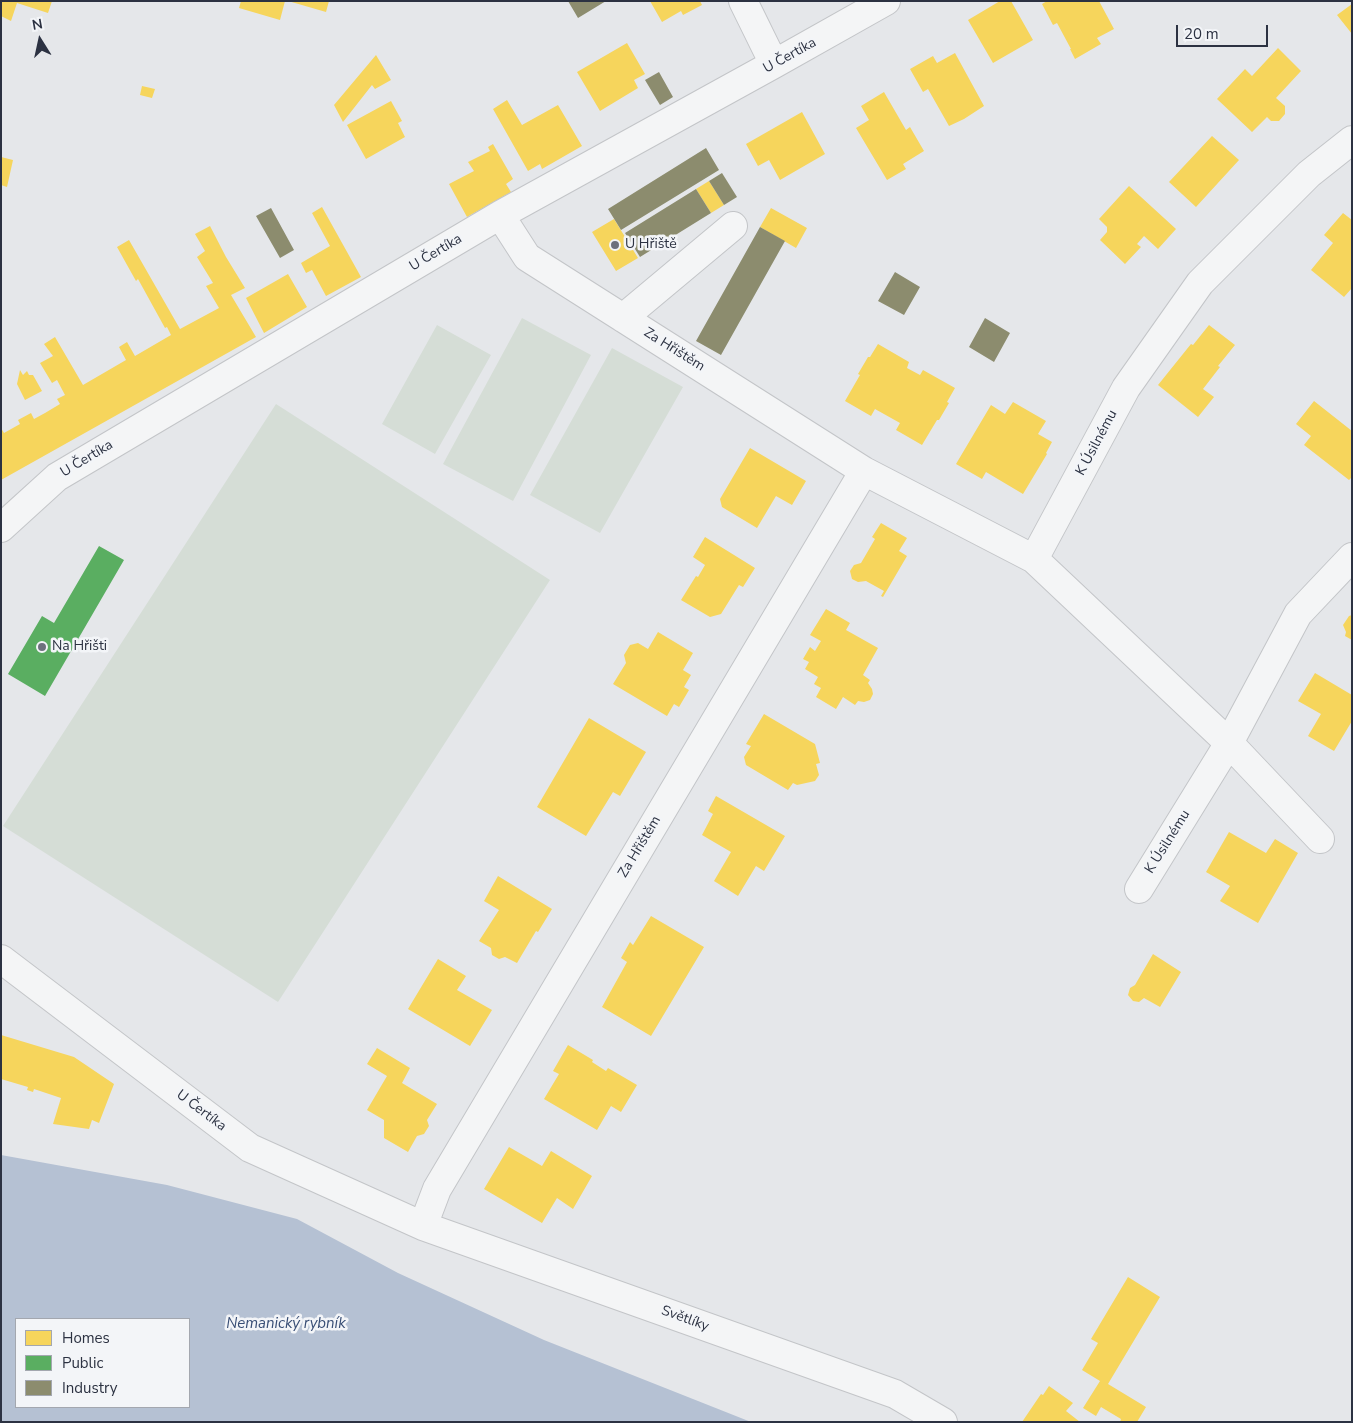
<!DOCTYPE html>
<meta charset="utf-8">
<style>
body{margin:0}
#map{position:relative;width:1353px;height:1423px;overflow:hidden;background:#e5e7ea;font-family:"Nunito Sans",sans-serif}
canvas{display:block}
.frame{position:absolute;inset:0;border:2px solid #2c3242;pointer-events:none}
.legend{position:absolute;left:15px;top:1318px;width:175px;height:90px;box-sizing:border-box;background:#f3f5f8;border:1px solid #a3a7af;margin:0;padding:6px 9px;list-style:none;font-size:15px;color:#2c3242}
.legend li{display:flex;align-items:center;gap:10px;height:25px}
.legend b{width:25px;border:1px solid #a3a7af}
.north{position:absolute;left:15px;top:15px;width:50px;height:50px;-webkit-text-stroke:4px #f3f5f8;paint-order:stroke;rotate:350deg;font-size:14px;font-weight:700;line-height:20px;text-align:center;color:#2c3242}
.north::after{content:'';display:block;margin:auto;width:18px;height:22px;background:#2c3242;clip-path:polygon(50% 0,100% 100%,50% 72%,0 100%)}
.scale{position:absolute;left:1176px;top:25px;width:92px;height:22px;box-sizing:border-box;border:2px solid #2c3242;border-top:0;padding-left:6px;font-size:15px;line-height:18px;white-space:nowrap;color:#2c3242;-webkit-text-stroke:4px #f3f5f8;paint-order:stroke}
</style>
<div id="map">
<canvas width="1353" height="1423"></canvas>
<div class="frame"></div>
<ul class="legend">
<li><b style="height:14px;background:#f6d55c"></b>Homes</li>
<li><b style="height:14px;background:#5aae61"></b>Public</li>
<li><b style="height:14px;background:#8c8c6e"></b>Industry</li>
</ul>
<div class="north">N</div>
<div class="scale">20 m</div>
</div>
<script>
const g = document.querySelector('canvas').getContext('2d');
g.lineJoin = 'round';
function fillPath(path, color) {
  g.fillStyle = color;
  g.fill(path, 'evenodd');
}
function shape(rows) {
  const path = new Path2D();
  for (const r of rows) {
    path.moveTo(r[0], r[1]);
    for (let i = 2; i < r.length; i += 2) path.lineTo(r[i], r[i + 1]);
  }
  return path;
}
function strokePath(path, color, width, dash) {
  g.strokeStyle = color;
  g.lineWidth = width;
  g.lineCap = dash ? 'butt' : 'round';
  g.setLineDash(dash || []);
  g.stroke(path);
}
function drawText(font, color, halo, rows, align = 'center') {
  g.font = font + ' "Nunito Sans",sans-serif';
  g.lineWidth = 5;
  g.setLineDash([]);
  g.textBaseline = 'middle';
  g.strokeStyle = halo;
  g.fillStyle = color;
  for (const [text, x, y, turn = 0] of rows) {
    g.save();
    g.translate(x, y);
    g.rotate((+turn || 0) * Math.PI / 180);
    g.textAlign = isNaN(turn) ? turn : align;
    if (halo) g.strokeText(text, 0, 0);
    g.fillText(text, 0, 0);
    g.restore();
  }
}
fillPath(shape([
 [522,318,591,355,513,501,443,464],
 [437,325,491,355,435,454,382,424],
 [612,348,683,387,600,533,530,495],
 [276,404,550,580,278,1002,3,826]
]), '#d5ddd6');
fillPath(shape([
 [1,1155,167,1185,297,1219,398,1273,544,1340,751,1422,1,1422],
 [16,1319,189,1319,189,1407,16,1407]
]), '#b5c1d3');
fillPath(shape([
 [1,1,52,1,48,13,17,3,11,21,1,16],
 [241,1,285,1,280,20,239,8],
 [288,1,329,1,326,12],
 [650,1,700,1,702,5,683,15,681,11,662,22],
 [1000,1,1011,1,1033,40,993,63,968,20],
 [1047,1,1099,1,1114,29,1097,38,1101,44,1075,59,1070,49,1071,49,1057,23,1053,25,1042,4],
 [1352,4,1352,34,1337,15],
 [627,43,645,74,634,80,638,88,600,111,577,72],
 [1278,48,1301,71,1276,98,1285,106,1285,114,1279,121,1271,121,1267,117,1252,132,1217,99,1245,69,1252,76],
 [955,53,984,106,964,119,949,126,928,89,923,92,910,69,933,56,937,63],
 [376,55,391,80,375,89,372,85,343,122,334,105],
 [142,86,155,89,152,98,140,95],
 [884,92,906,130,910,127,924,151,903,164,906,169,887,180,856,128,869,120,861,106],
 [507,100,522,125,558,105,582,146,542,169,540,164,528,171,493,109],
 [391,101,402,121,398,123,405,137,366,159,347,125],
 [802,112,825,154,780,180,769,160,758,166,746,144],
 [1212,136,1239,160,1196,207,1169,182],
 [493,144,513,179,506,184,511,192,467,217,449,184,474,171,468,162,490,151,488,147],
 [1,157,13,160,7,187,1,185],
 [709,181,724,205,711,213,696,189],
 [1129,186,1176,229,1158,249,1144,236,1137,244,1141,247,1125,264,1100,240,1107,232,1107,227,1099,219],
 [322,207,361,277,326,296,312,270,306,273,301,263,330,246,312,213],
 [771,208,807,228,796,248,760,227],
 [1343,213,1352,220,1352,288,1344,297,1311,270,1333,243,1324,235],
 [614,219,638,258,616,271,592,232],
 [210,226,226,257,245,288,231,295,256,337,1,480,1,428,4,433,20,424,18,420,31,413,34,419,45,413,60,404,57,399,65,395,57,380,52,383,40,363,53,356,44,344,55,337,83,385,126,360,119,347,127,342,135,356,171,335,167,327,165,328,138,279,136,281,117,247,129,240,180,329,219,308,206,286,213,283,197,257,205,251,195,234],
 [288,274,307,307,264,333,246,298],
 [1209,325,1235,345,1218,366,1220,367,1203,389,1214,397,1198,417,1158,385,1191,344,1193,345],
 [878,344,909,362,907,368,920,375,923,370,955,388,947,402,949,403,939,420,937,420,922,445,896,430,900,423,875,409,871,416,845,401,860,375,858,374,868,357,870,357],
 [20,370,23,375,27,371,29,375,33,375,42,391,25,400,17,384],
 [1314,401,1352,431,1352,477,1349,480,1304,445,1311,436,1296,424],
 [1013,402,1046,421,1038,434,1052,442,1046,453,1047,454,1023,494,986,472,982,479,956,464,991,405,1005,414],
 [750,448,806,481,792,505,776,496,757,528,722,507,720,499],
 [881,523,907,538,899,551,907,556,883,597,881,596,884,591,866,581,858,582,852,579,850,571,854,565,861,563,875,539,872,537],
 [705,537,755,568,743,587,739,585,721,614,710,617,681,600,696,576,698,577,705,565,693,557],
 [826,609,850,623,846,630,878,648,863,675,870,680,868,683,872,689,873,694,870,700,864,702,858,701,855,705,843,697,836,709,816,697,821,688,814,684,818,677,805,669,809,662,803,659,810,647,815,651,821,641,810,635],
 [1352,615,1352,640,1345,636,1346,632,1343,625,1349,616],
 [658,632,693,653,683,670,691,675,684,687,689,690,679,707,674,704,667,716,613,684,626,663,624,655,630,645,638,643,648,649],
 [1315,673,1352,695,1352,721,1334,751,1308,736,1321,714,1298,701],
 [764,714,815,744,820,763,816,764,819,775,815,781,797,785,793,783,788,790,746,765,744,757,751,746,746,744],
 [589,718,646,752,620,796,613,792,586,836,537,807],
 [716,796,785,836,764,871,756,866,738,896,714,881,731,852,702,835,713,814,708,811],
 [1229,832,1266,853,1275,839,1298,853,1258,923,1220,901,1230,886,1206,872],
 [498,876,552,909,538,932,536,931,517,963,505,957,499,959,492,955,491,948,479,941,499,910,484,901],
 [651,916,704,947,651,1036,602,1007,627,962,621,958,630,942,633,945],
 [1153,954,1181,972,1160,1007,1144,998,1139,1002,1133,1001,1128,995,1130,988,1135,985],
 [438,959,466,976,457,990,492,1010,470,1046,408,1009],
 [1,1035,74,1057,114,1084,99,1123,92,1120,89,1129,53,1124,61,1098,34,1089,33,1092,27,1090,28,1087,1,1079],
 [568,1045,593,1060,592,1062,606,1071,608,1068,637,1085,621,1112,611,1106,597,1130,544,1099,559,1074,553,1071],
 [377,1048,410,1068,402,1083,437,1104,427,1120,429,1126,424,1134,417,1136,408,1152,384,1138,384,1120,367,1110,387,1076,367,1064],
 [509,1147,542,1166,551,1151,592,1176,573,1209,557,1198,542,1223,484,1189],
 [1128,1277,1160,1297,1108,1384,1146,1407,1137,1422,1120,1422,1121,1419,1101,1407,1096,1416,1083,1408,1100,1381,1082,1370,1098,1343,1091,1339],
 [1049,1386,1073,1403,1066,1411,1080,1422,1022,1422,1041,1394,1043,1395]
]), '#f6d55c');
fillPath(shape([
 [99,546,124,560,45,696,8,674,42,616,54,623]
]), '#5aae61');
fillPath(shape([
 [568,1,606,1,578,18],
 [659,72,673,97,660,105,645,80],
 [706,148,719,170,621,230,608,209],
 [722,173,737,197,724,205,709,181],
 [696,189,711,213,640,257,625,233],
 [271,208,294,250,280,258,256,216],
 [760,227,785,241,721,355,696,341],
 [895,272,920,287,904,315,878,301],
 [985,318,1010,333,994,362,969,347]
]), '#8c8c6e');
const minor = shape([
 [743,1,774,64],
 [500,215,527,257,864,471,1034,559,1229,743,1320,839],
 [623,318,733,226],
 [1,528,57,477,500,215,774,64,886,1],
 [1034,559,1126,388,1200,283,1309,174,1352,140],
 [1139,889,1229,743,1298,614,1352,557],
 [1,959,250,1148,423,1226,895,1394,943,1422],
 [423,1226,437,1189,864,471]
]);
strokePath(minor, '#c3c5c8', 30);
strokePath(minor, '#f4f5f6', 28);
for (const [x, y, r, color] of [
 [615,245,5,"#6d717d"],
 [42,647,5,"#6d717d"]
]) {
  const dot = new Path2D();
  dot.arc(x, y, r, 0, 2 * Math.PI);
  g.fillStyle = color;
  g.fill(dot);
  strokePath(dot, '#f3f5f8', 2);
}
drawText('14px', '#2c3242', '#f3f5f8', [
 ["U Čertíka",790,56,-29],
 ["U Čertíka",436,253,-31],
 ["Za Hřištěm",674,350,32],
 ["K Úsilnému",1097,443,-62],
 ["U Čertíka",87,459,-31],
 ["K Úsilnému",1168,842,-58],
 ["Za Hřištěm",640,847,-59],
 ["U Čertíka",201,1111,37],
 ["Světlíky",685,1319,20]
]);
drawText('14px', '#2c3242', '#f3f5f8', [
 ["U Hřiště",625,245],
 ["Na Hřišti",52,647]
], 'left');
drawText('italic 15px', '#384e75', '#f3f5f8', [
 ["Nemanický rybník",286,1324]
]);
</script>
